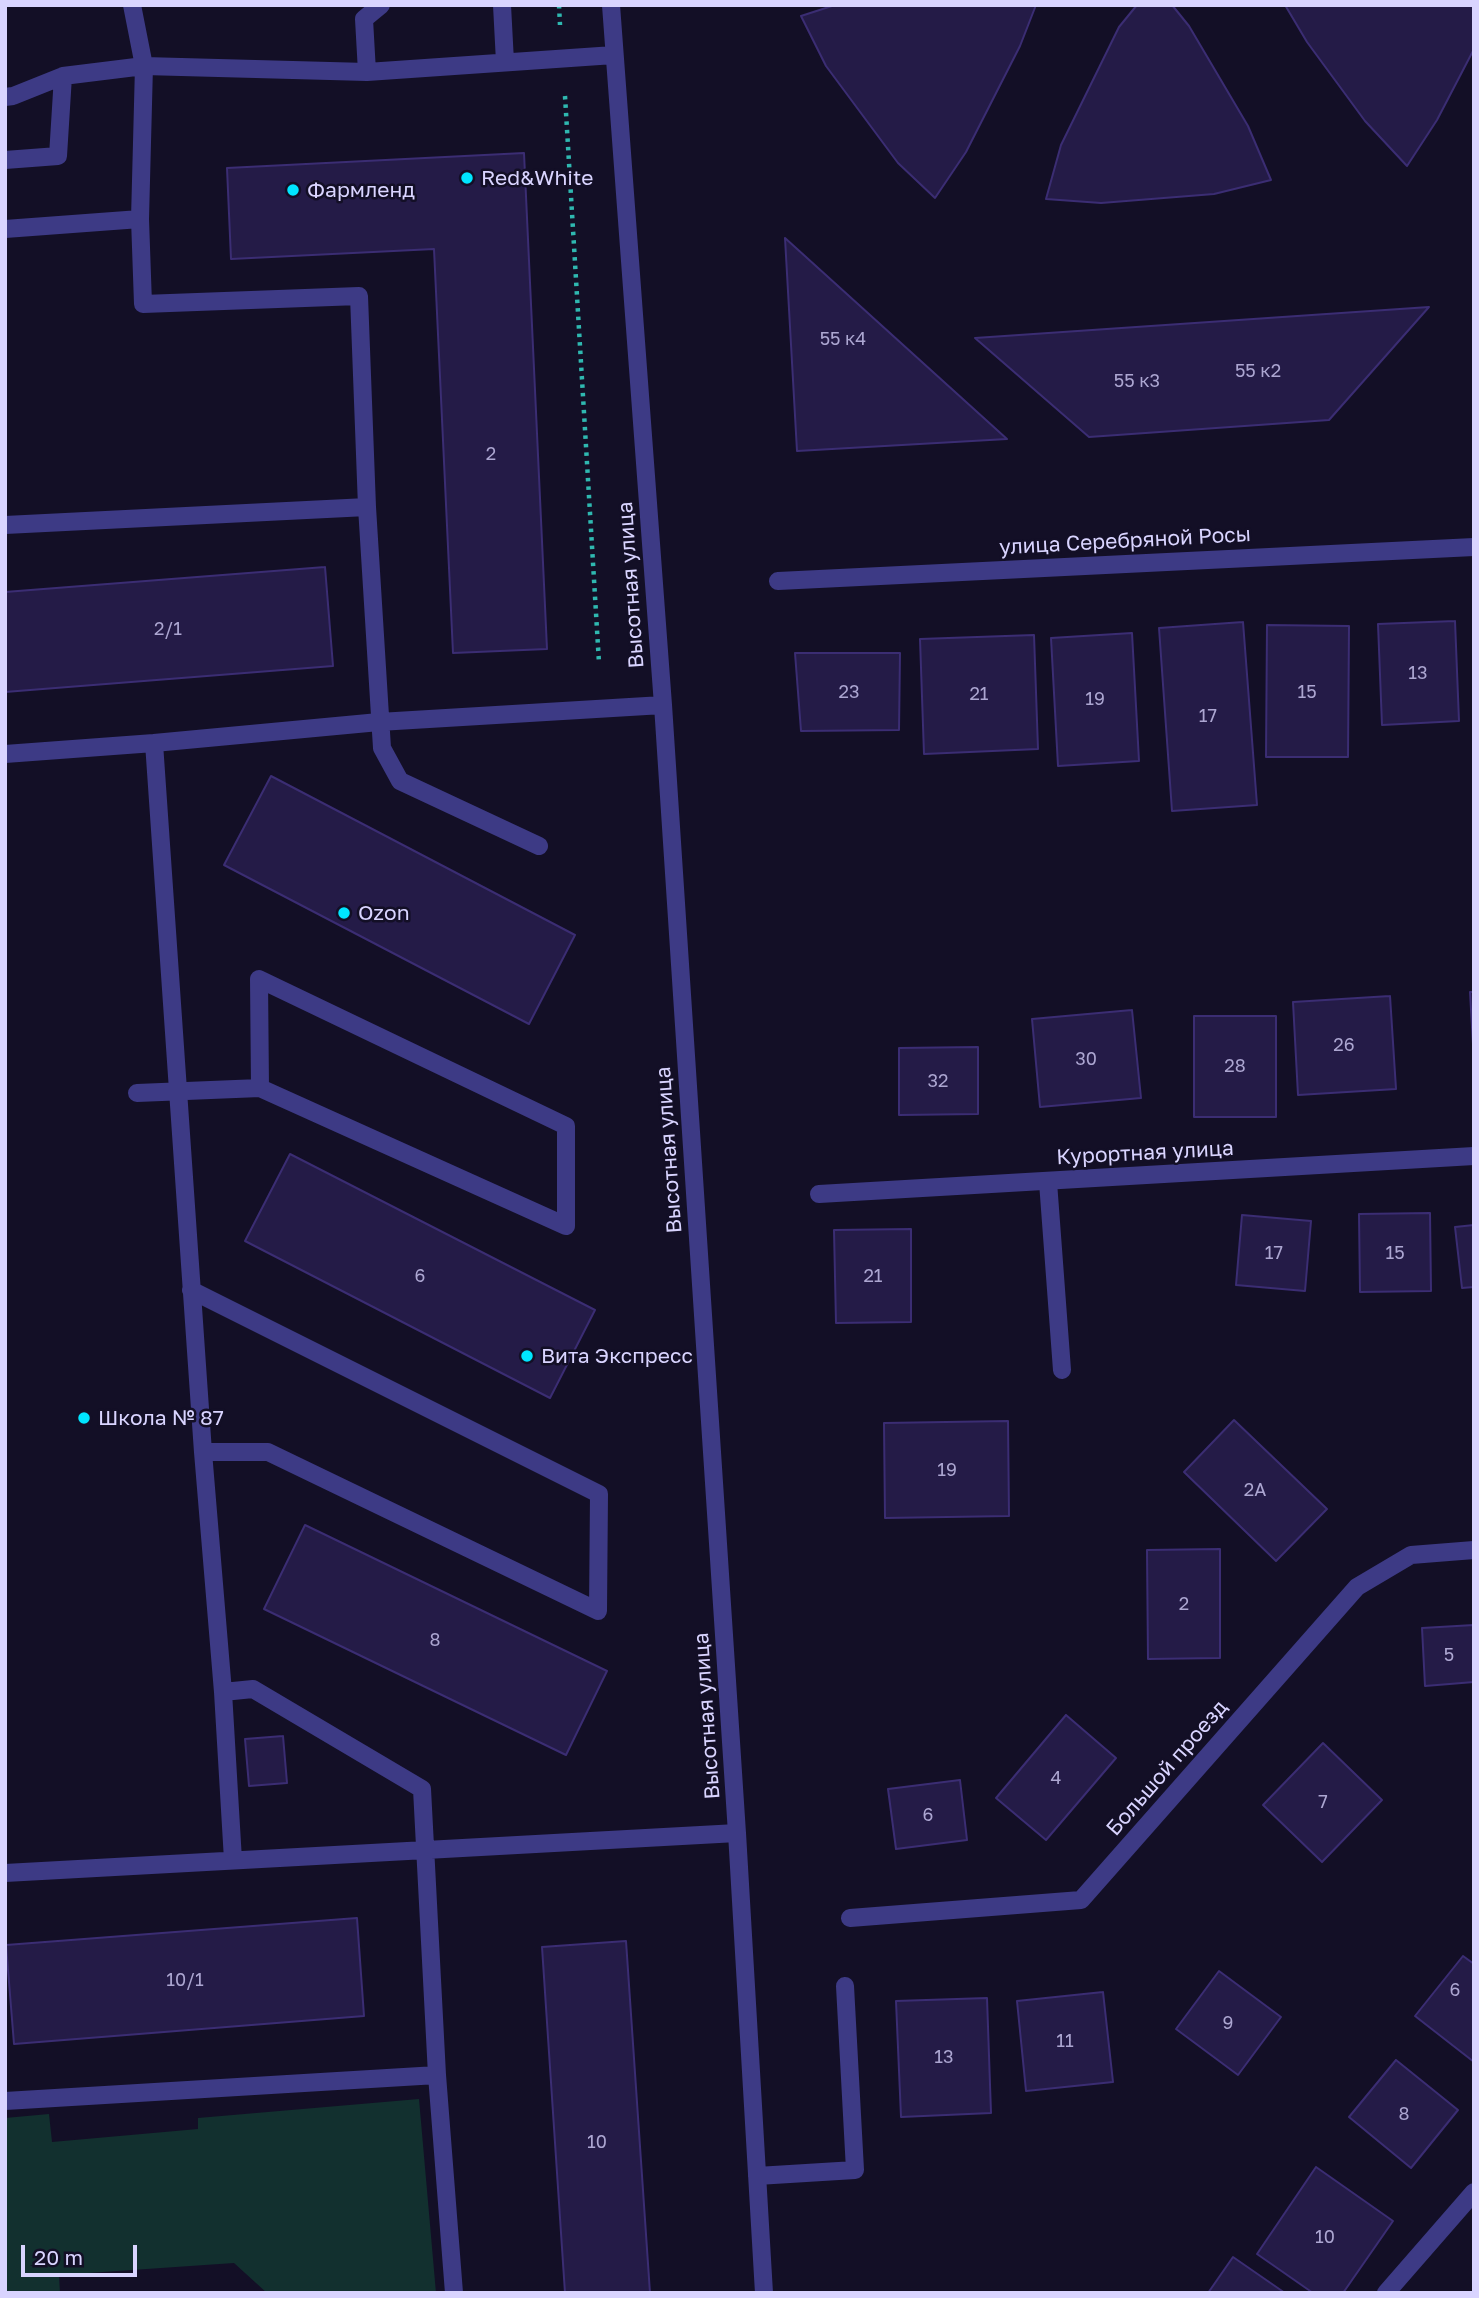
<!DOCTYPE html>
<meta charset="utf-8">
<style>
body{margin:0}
#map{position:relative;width:1479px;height:2298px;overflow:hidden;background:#130f26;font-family:"Golos Text",sans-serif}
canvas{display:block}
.frame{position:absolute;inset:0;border:7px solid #d9d4ff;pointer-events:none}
.scale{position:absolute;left:21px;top:2245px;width:116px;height:32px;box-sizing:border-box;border:4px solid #d9d4ff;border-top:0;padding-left:9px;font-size:21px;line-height:24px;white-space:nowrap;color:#d9d4ff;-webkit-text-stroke:5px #130f26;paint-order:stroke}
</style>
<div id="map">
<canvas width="1479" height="2298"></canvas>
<div class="frame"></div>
<div class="scale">20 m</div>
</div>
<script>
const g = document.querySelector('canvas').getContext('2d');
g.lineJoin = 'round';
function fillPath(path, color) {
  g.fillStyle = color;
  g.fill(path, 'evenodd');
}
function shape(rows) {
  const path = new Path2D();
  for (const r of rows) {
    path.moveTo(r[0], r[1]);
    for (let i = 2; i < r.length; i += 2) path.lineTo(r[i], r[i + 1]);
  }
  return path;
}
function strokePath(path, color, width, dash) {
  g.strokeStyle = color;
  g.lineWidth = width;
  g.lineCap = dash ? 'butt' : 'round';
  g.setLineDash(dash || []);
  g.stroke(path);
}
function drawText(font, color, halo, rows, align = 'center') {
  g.font = font + ' "Golos Text",sans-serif';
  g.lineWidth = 5;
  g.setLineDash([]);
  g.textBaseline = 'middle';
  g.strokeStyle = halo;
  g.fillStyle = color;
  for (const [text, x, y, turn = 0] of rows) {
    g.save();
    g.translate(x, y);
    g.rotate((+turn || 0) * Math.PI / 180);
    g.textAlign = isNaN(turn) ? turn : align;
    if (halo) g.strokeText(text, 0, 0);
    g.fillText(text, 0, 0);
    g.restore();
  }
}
fillPath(shape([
 [419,2099,436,2293,267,2293,234,2263,59,2275,60,2293,5,2293,5,2118,49,2114,52,2142,198,2129,198,2118]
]), '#12302f');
const building = shape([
 [835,5,1036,5,1020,46,966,152,935,198,898,163,826,66,801,16,835,5],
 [1137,5,1172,5,1189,26,1248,126,1271,180,1214,194,1101,203,1046,199,1061,145,1119,27,1137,5],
 [1285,5,1474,5,1474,49,1437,120,1407,166,1365,121,1307,42,1285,5],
 [524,153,547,649,453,653,434,249,231,259,227,168,524,153],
 [785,238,1007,439,797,451,785,238],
 [1429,307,1329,420,1089,437,975,338,1429,307],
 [325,567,333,666,5,692,5,592,325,567],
 [1455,621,1459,721,1382,725,1378,624,1455,621],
 [1243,622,1257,805,1172,811,1159,628,1243,622],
 [1267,625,1349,626,1348,757,1266,757,1267,625],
 [1132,633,1139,761,1058,766,1051,638,1132,633],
 [1034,635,1038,749,924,754,920,639,1034,635],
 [795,653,900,653,899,730,801,731,795,653],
 [271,776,575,935,529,1024,224,865,271,776],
 [1470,992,1474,992,1474,1062,1470,992],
 [1390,996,1396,1089,1298,1095,1293,1002,1390,996],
 [1132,1010,1141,1098,1040,1107,1032,1019,1132,1010],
 [1194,1016,1276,1016,1276,1117,1194,1117,1194,1016],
 [978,1047,978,1114,899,1115,899,1048,978,1047],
 [290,1154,595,1310,550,1398,245,1241,290,1154],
 [1430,1213,1431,1291,1360,1292,1359,1214,1430,1213],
 [1242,1215,1311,1221,1305,1291,1236,1285,1242,1215],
 [1474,1225,1474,1287,1462,1288,1455,1227,1474,1225],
 [911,1229,911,1322,836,1323,834,1230,911,1229],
 [1234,1420,1327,1509,1276,1561,1184,1472,1234,1420],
 [1008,1421,1009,1516,885,1518,884,1423,1008,1421],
 [305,1525,607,1671,566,1755,264,1609,305,1525],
 [1220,1549,1220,1658,1148,1659,1147,1550,1220,1549],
 [1474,1625,1474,1682,1425,1686,1422,1628,1474,1625],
 [1066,1715,1116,1758,1046,1840,996,1798,1066,1715],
 [283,1736,287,1783,249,1786,245,1739,283,1736],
 [1323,1743,1382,1800,1322,1862,1263,1805,1323,1743],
 [960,1780,967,1840,896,1849,888,1789,960,1780],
 [357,1918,364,2016,14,2044,6,1945,357,1918],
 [626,1941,650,2293,565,2293,542,1947,626,1941],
 [1463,1956,1474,1964,1474,2062,1415,2016,1463,1956],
 [1219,1971,1281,2017,1238,2075,1176,2029,1219,1971],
 [1103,1992,1113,2082,1026,2091,1017,2001,1103,1992],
 [987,1998,991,2113,901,2117,896,2001,987,1998],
 [1396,2060,1458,2110,1411,2168,1349,2117,1396,2060],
 [1316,2167,1393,2221,1343,2293,1313,2293,1257,2254,1316,2167],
 [1233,2257,1285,2293,1208,2293,1233,2257]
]);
fillPath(building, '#241b47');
strokePath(building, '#3b2d73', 2);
strokePath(shape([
 [559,5,560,25],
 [565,96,599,663]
]), '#2fb8b0', 4.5, [3.5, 5]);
strokePath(shape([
 [132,5,144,66,140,219,143,304,359,296,367,507,382,748,400,781,539,846],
 [502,5,505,62],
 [611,5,663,705,737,1833,764,2293],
 [367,72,364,19,381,5],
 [5,97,13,96,63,76,144,66,367,72,614,55],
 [5,160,58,156,63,76],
 [5,229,140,219],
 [5,525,367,507],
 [778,581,1474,547],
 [5,754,154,743],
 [137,1093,260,1088,566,1226,566,1126,259,979,260,1088],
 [1048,1182,1062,1370],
 [819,1194,1474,1156],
 [191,1290,599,1494,598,1611,268,1452,203,1452],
 [233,1860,223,1692,203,1452,154,743,379,722,663,705],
 [5,1873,737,1833],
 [850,1918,1081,1900,1357,1587,1411,1555,1474,1550],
 [437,2075,454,2293],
 [5,2101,437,2075,422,1789,253,1689,223,1692],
 [757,2176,855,2170,845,1986],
 [1386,2293,1474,2192]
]), '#3d3a85', 18);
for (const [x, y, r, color] of [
 [467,178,7,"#00e5ff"],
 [293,190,7,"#00e5ff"],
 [344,913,7,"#00e5ff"],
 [527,1356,7,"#00e5ff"],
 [84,1418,7,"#00e5ff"]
]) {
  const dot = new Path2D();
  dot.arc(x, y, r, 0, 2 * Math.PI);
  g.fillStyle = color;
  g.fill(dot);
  strokePath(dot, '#130f26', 2.5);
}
drawText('18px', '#aca6d1', null, [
 ["55 к4",843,339],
 ["55 к2",1258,371],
 ["55 к3",1137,381],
 ["2",491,454],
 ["2/1",168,629],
 ["13",1418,673],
 ["23",849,692],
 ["15",1307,692],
 ["21",979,694],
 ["19",1095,699],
 ["17",1208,716],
 ["26",1344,1045],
 ["30",1086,1059],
 ["28",1235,1066],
 ["32",938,1081],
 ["17",1274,1253],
 ["15",1395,1253],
 ["6",420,1276],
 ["21",873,1276],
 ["19",947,1470],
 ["2А",1255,1490],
 ["2",1184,1604],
 ["8",435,1640],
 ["5",1449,1655],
 ["4",1056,1778],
 ["7",1323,1802],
 ["6",928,1815],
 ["10/1",185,1980],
 ["6",1455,1990],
 ["9",1228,2023],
 ["11",1065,2041],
 ["13",944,2057],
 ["8",1404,2114],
 ["10",597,2142],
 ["10",1325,2237]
]);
drawText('21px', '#d9d4ff', '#130f26', [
 ["Red&White",481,178],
 ["Фармленд",307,190],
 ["Ozon",358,913],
 ["Вита Экспресс",541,1356],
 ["Школа № 87",98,1418]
], 'left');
drawText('21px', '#d9d4ff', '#130f26', [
 ["улица Серебряной Росы",1125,541,-3],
 ["Высотная улица",631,585,-94],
 ["Высотная улица",669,1150,-94],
 ["Курортная улица",1145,1153,-3],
 ["Высотная улица",707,1716,-94],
 ["Большой проезд",1167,1768,-49]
]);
</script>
